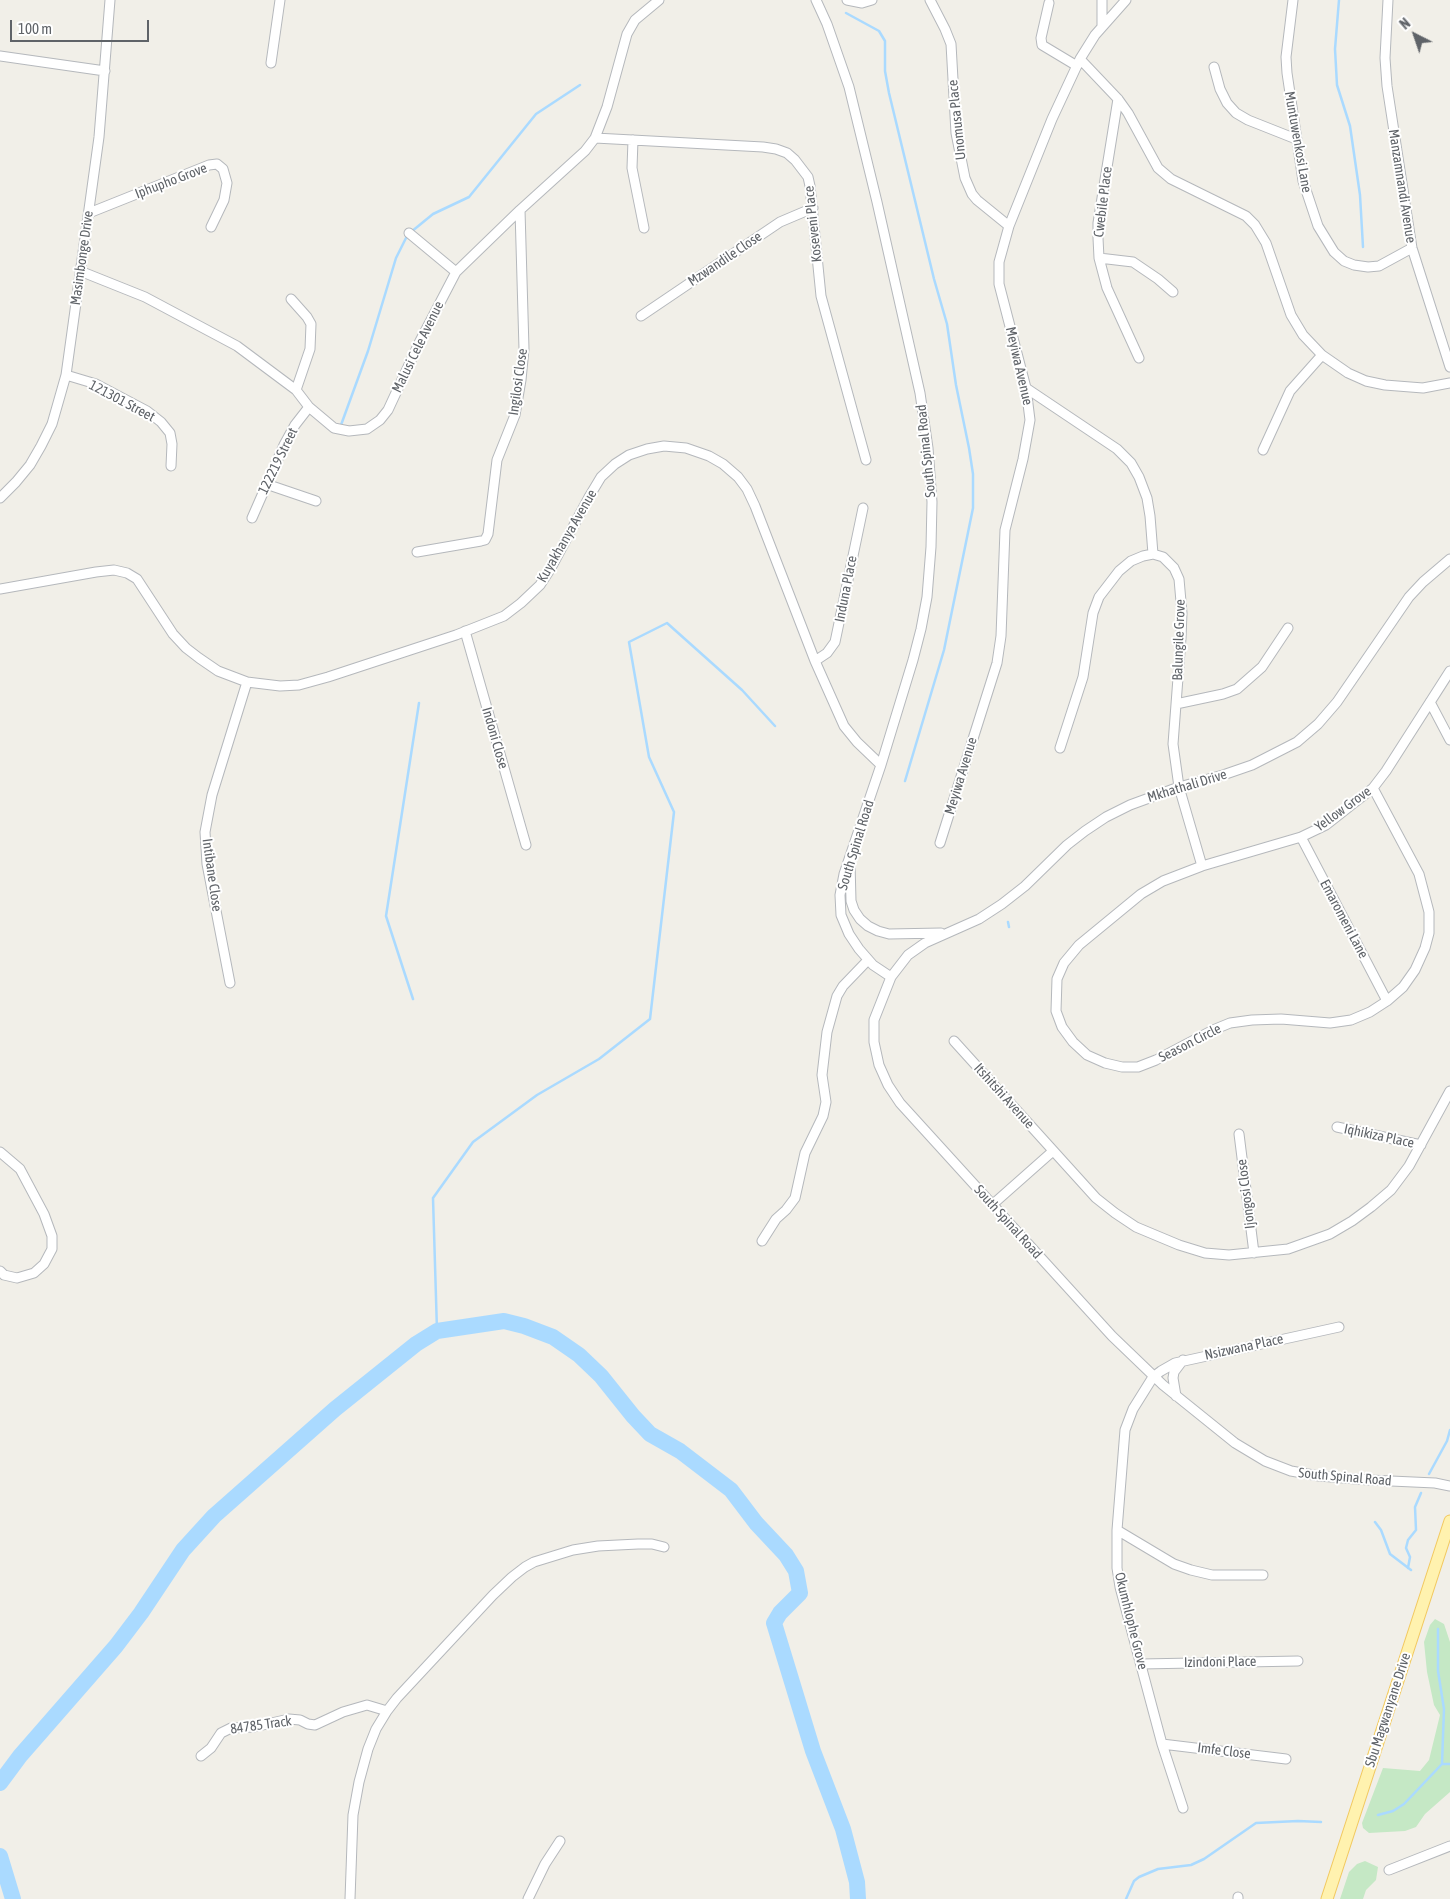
<!DOCTYPE html>
<style>
body{margin:0}
#map{position:relative;width:1450px;height:1899px;overflow:hidden;background:#f1efe8;font-family:"Asap Condensed",sans-serif}
canvas{display:block}
.north{position:absolute;left:1390px;top:10px;width:50px;height:50px;-webkit-text-stroke:4px #fff;paint-order:stroke;rotate:319deg;font-size:14px;font-weight:700;line-height:20px;text-align:center;color:#5f6368}
.north::after{content:'';display:block;margin:auto;width:18px;height:22px;background:#5f6368;clip-path:polygon(50% 0,100% 100%,50% 72%,0 100%)}
.scale{position:absolute;left:10px;top:20px;width:139px;height:22px;box-sizing:border-box;border:2px solid #5f6368;border-top:0;padding-left:6px;font-size:15px;line-height:18px;white-space:nowrap;color:#5f6368;-webkit-text-stroke:4px #fff;paint-order:stroke}
</style>
<div id="map">
<canvas width="1450" height="1899"></canvas>
<div class="north">N</div>
<div class="scale">100 m</div>
</div>
<script>
const g = document.querySelector('canvas').getContext('2d');
g.lineJoin = 'round';
function fillPath(path, color) {
  g.fillStyle = color;
  g.fill(path, 'evenodd');
}
function shape(rows) {
  const path = new Path2D();
  for (const r of rows) {
    path.moveTo(r[0], r[1]);
    for (let i = 2; i < r.length; i += 2) path.lineTo(r[i], r[i + 1]);
  }
  return path;
}
function strokePath(path, color, width, dash) {
  g.strokeStyle = color;
  g.lineWidth = width;
  g.lineCap = dash ? 'butt' : 'round';
  g.setLineDash(dash || []);
  g.stroke(path);
}
function drawText(font, color, halo, rows, align = 'center') {
  g.font = font + ' "Asap Condensed",sans-serif';
  g.lineWidth = 4;
  g.setLineDash([]);
  g.textBaseline = 'middle';
  g.strokeStyle = halo;
  g.fillStyle = color;
  for (const [text, x, y, turn = 0] of rows) {
    g.save();
    g.translate(x, y);
    g.rotate((+turn || 0) * Math.PI / 180);
    g.textAlign = isNaN(turn) ? turn : align;
    if (halo) g.strokeText(text, 0, 0);
    g.fillText(text, 0, 0);
    g.restore();
  }
}
fillPath(shape([
 [1435,1619,1444,1624,1450,1642,1450,1792,1425,1814,1416,1827,1405,1831,1369,1833,1363,1828,1362,1823,1383,1768,1420,1771,1429,1760,1440,1715,1434,1705,1427,1672,1424,1642,1430,1625],
 [1365,1861,1378,1867,1376,1880,1366,1890,1363,1899,1340,1899,1349,1872,1357,1864]
]), '#c5e8c5');
strokePath(shape([
 [1339,0,1335,49,1337,85,1350,126,1360,195,1363,247],
 [846,13,879,31,885,41,885,71,889,93,934,279,947,324,956,385,969,448,973,474,973,508,944,650,905,781],
 [411,232,433,214,469,197,536,114,580,85],
 [341,425,368,351,396,258,407,236],
 [1008,922,1009,927],
 [413,999,386,916,419,703],
 [437,1331,433,1198,473,1142,537,1095,599,1059,650,1019,674,812,649,757,629,642,667,623,742,690,775,726],
 [1429,1474,1447,1441,1450,1430],
 [1375,1522,1381,1530,1390,1554,1411,1570],
 [1408,1568,1410,1557,1406,1548,1408,1540,1416,1530,1415,1507,1421,1493],
 [1442,1764,1450,1764],
 [1378,1815,1393,1811,1404,1804,1442,1764,1444,1709,1438,1671,1438,1629],
 [1126,1899,1134,1881,1139,1877,1158,1869,1191,1865,1204,1859,1256,1823,1298,1821,1321,1822]
]), '#aadaff', 2.5);
strokePath(shape([
 [0,1783,20,1756,116,1646,141,1613,183,1550,214,1516,335,1409,416,1344,437,1331,504,1321,524,1326,553,1337,579,1355,601,1376,633,1416,650,1434,680,1451,731,1490,756,1523,786,1555,796,1571,800,1593,780,1613,774,1623,813,1751,843,1829,857,1882,858,1899],
 [0,1856,13,1899]
]), '#aadaff', 16);
const minor = shape([
 [816,0,827,24,849,87,877,202,920,393,928,448,932,502,931,547,927,597,921,629,913,660,881,765,844,874,840,895,841,915,849,934,859,949,873,965,891,977,874,1020,874,1042,879,1065,888,1085,900,1103,1112,1336,1163,1385,1235,1443,1265,1461,1291,1471,1319,1476,1369,1480,1435,1483,1450,1486],
 [847,0,862,3,872,0],
 [930,0,945,29,951,44,956,133,965,178,972,194,977,200,1009,226],
 [1102,0,1102,26],
 [1293,0,1286,57,1287,73,1303,181,1318,226,1334,252,1344,261,1354,265,1368,267,1379,266,1412,248],
 [1388,0,1385,58,1387,86,1412,248,1450,367],
 [1049,3,1041,38,1042,45,1077,66],
 [0,56,105,71],
 [1080,59,1118,99,1128,113,1158,168,1171,179,1246,216,1255,225,1266,243,1291,315,1303,335,1322,355,1348,373,1366,381,1385,385,1423,388,1450,383],
 [271,63,280,0],
 [1214,67,1220,89,1227,103,1236,113,1248,120,1296,139],
 [1118,99,1098,223,1098,238,1099,258,1107,288,1139,358],
 [595,138,763,147,776,149,787,153,795,160,808,177,810,186,821,296,866,460],
 [633,140,632,168,644,228],
 [89,213,209,165,217,164,223,169,227,183,224,200,211,227],
 [409,233,456,272],
 [1099,258,1133,262,1158,279,1173,292],
 [80,271,145,297,237,346,296,390,309,407,334,428,349,431,367,429,380,420,388,410,420,341,456,272,520,210,585,151,595,138,607,107,627,34,635,20,659,0],
 [291,299,307,317,311,324,310,349,296,390],
 [641,316,780,222,813,208],
 [66,375,96,384,147,411,161,422,170,433,172,444,171,466],
 [1026,388,1117,449,1131,463,1139,477,1147,498,1150,516,1153,554],
 [1263,450,1290,391,1322,355],
 [266,484,316,501],
 [0,498,16,482,30,465,41,446,52,424,66,375,99,137,110,0],
 [252,518,284,445,295,425,309,407],
 [417,552,481,541,485,540,488,534,497,460,515,415,521,380,524,349,520,210],
 [0,589,96,572,114,570,127,573,137,579,173,634,186,648,199,658,218,671,247,682,280,686,299,685,328,677,456,635,504,616,521,603,540,585,551,568,589,497,601,477,615,464,629,455,647,449,664,446,686,448,709,456,723,464,738,477,747,489,755,506,815,661,844,726,857,742,881,765],
 [465,631,526,845],
 [815,661,827,653,835,642,863,508],
 [1430,702,1450,740],
 [1176,704,1223,694,1237,689,1262,667,1288,628],
 [1060,748,1083,677,1093,613,1099,597,1119,571,1131,561,1143,556,1153,554,1163,557,1174,568,1179,579,1182,613,1181,638,1173,744,1179,787,1202,866,1301,837,1326,825,1340,814,1373,788,1386,771,1450,671],
 [1301,837,1387,1001],
 [940,843,997,663,1001,636,1005,530,1023,459,1030,420,1026,388,999,284,999,262,1009,226,1052,119,1080,59,1095,35,1126,0],
 [850,862,851,901,854,910,860,919,868,926,878,931,889,934,941,933],
 [1202,866,1163,881,1141,894,1079,945,1064,963,1057,979,1056,1011,1062,1027,1073,1042,1087,1055,1105,1063,1122,1067,1138,1067,1156,1060,1213,1030,1230,1023,1252,1020,1281,1019,1330,1023,1351,1020,1370,1012,1387,1001,1403,987,1415,970,1425,948,1429,933,1429,912,1419,874,1373,788],
 [891,977,908,955,925,943,979,919,1002,904,1025,886,1067,845,1085,831,1106,817,1130,805,1179,787,1223,775,1252,765,1297,742,1318,724,1337,702,1409,597,1423,582,1450,559],
 [230,983,207,864,205,832,212,795,247,682],
 [954,1041,1096,1198,1115,1213,1136,1227,1179,1245,1205,1253,1229,1255,1288,1249,1330,1234,1352,1221,1371,1207,1391,1190,1409,1166,1450,1091],
 [1337,1127,1421,1145],
 [1239,1134,1254,1253],
 [0,1152,20,1169,44,1214,52,1236,52,1249,44,1264,34,1273,17,1278,4,1275,0,1271],
 [992,1205,1053,1151],
 [762,1241,776,1219,786,1210,795,1198,805,1153,823,1116,826,1102,822,1075,827,1032,837,996,843,986,868,960],
 [1176,1396,1173,1378,1174,1372,1183,1360],
 [1117,1530,1174,1564,1191,1570,1212,1575,1263,1575],
 [1141,1664,1298,1661],
 [1162,1744,1286,1759],
 [201,1756,211,1748,221,1733,231,1728,254,1727,289,1719,300,1720,308,1724,315,1725,343,1712,367,1705,387,1711],
 [1183,1808,1162,1744,1120,1587,1117,1568,1117,1530,1125,1430,1133,1409,1153,1377,1161,1371,1175,1363,1339,1327],
 [1389,1870,1450,1846],
 [350,1899,353,1815,359,1782,368,1749,376,1729,387,1711,397,1698,493,1595,512,1577,525,1567,534,1562,573,1550,598,1546,638,1544,652,1544,664,1547],
 [528,1899,545,1864,560,1841],
 [1238,1899,1238,1897]
]);
const major = shape([
 [1327,1899,1450,1521]
]);
strokePath(minor, '#b5b8bc', 11);
strokePath(major, '#f2c960', 13);
strokePath(minor, '#fff', 9);
strokePath(major, '#fff2af', 11);
drawText('14px', '#5f6368', '#fff', [
 ["Unomusa Place",957,120,-96],
 ["Muntuwenkosi Lane",1298,142,80],
 ["Iphupho Grove",171,181,-21],
 ["Manzamnandi Avenue",1402,186,81],
 ["Cwebile Place",1103,202,-83],
 ["Koseveni Place",813,224,-96],
 ["Masimbonge Drive",82,258,-82],
 ["Mzwandile Close",725,259,-34],
 ["Malusi Cele Avenue",418,347,-64],
 ["Meyiwa Avenue",1019,366,77],
 ["Ingilosi Close",518,382,-82],
 ["121301 Street",122,401,28],
 ["South Spinal Road",926,451,-96],
 ["122219 Street",278,461,-64],
 ["Kuyakhanya Avenue",567,536,-60],
 ["Induna Place",846,589,-79],
 ["Balungile Grove",1179,640,-88],
 ["Indoni Close",495,738,74],
 ["Meyiwa Avenue",961,776,-73],
 ["Mkhathali Drive",1187,786,-17],
 ["Yellow Grove",1343,809,-36],
 ["South Spinal Road",856,845,-73],
 ["Intibane Close",212,875,82],
 ["Emaromeni Lane",1344,919,62],
 ["Season Circle",1190,1043,-27],
 ["Itshitshi Avenue",1004,1096,48],
 ["Iqhikiza Place",1379,1136,12],
 ["Ijongosi Close",1246,1194,-97],
 ["South Spinal Road",1008,1222,48],
 ["Nsizwana Place",1244,1347,-12],
 ["South Spinal Road",1345,1477,5],
 ["Okumhlophe Grove",1131,1621,76],
 ["Izindoni Place",1220,1662,-1],
 ["Sbu Magwanyane Drive",1388,1710,-72],
 ["84785 Track",261,1725,-8],
 ["Imfe Close",1224,1751,7]
]);
</script>
